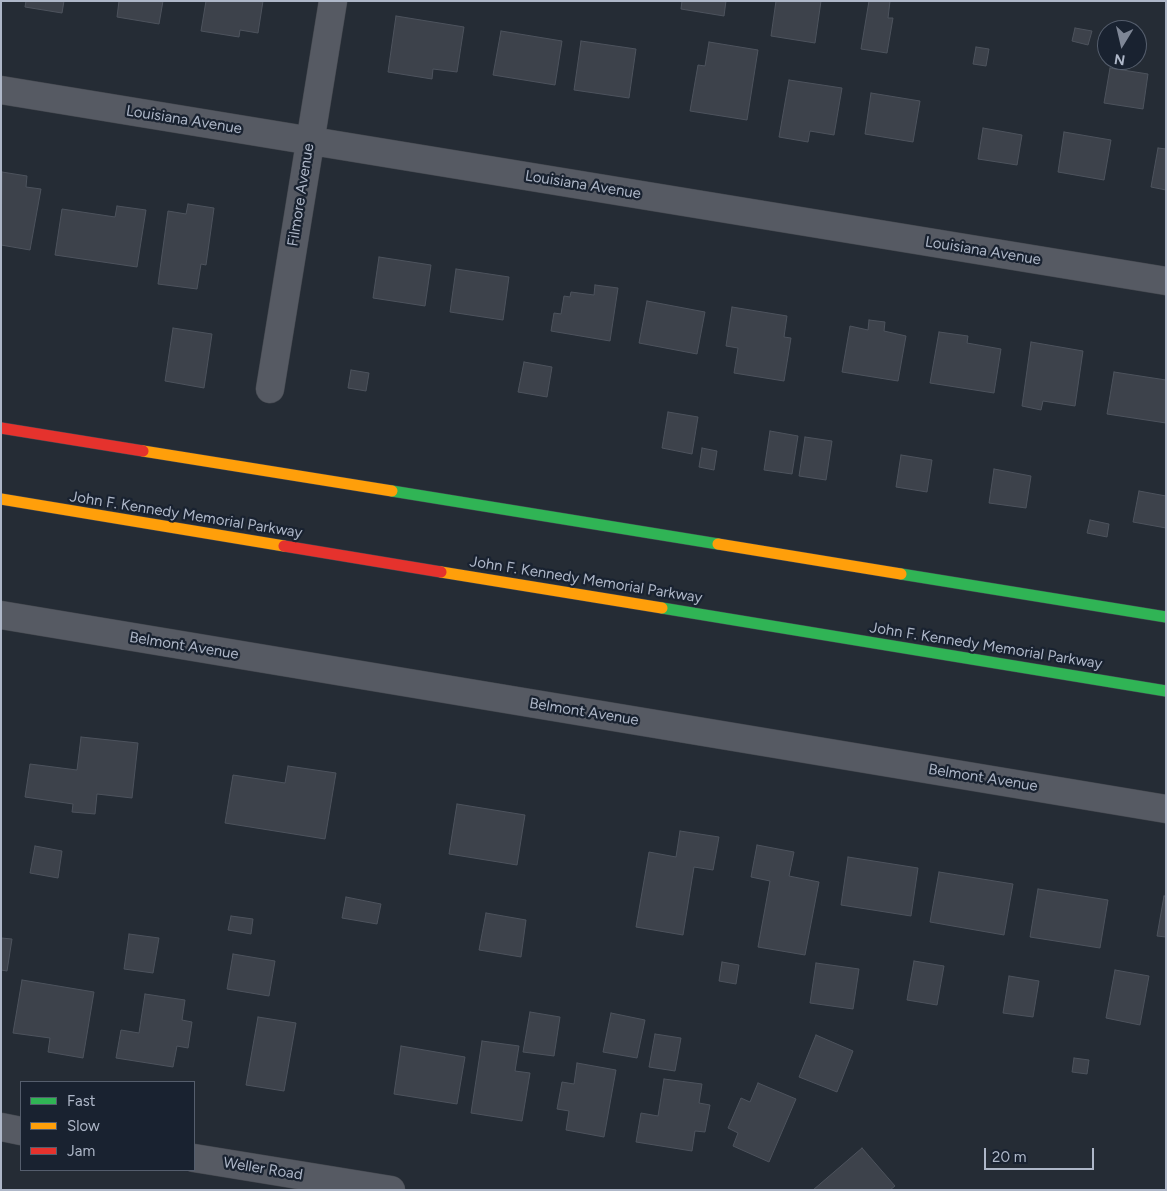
<!DOCTYPE html>
<style>
body{margin:0}
#map{position:relative;width:1167px;height:1191px;overflow:hidden;background:#252c35;font-family:Figtree,sans-serif}
canvas{display:block}
.frame{position:absolute;inset:0;border:2px solid #aeb7c8;pointer-events:none}
.legend{position:absolute;left:20px;top:1081px;width:175px;height:90px;box-sizing:border-box;background:#192230;border:1px solid #555e6d;margin:0;padding:6px 9px;list-style:none;font-size:15px;color:#aeb7c8}
.legend li{display:flex;align-items:center;gap:10px;height:25px}
.legend b{width:25px;border:1px solid #555e6d}
.north{position:absolute;left:1097px;top:20px;width:50px;height:50px;box-sizing:border-box;background:#192230;border:1px solid #555e6d;border-radius:50%;rotate:189deg;font-size:14px;font-weight:700;line-height:20px;text-align:center;color:#aeb7c8}
.north::after{content:'';display:block;margin:auto;width:18px;height:22px;background:#7e8695;clip-path:polygon(50% 0,100% 100%,50% 72%,0 100%)}
.scale{position:absolute;left:984px;top:1148px;width:110px;height:22px;box-sizing:border-box;border:2px solid #aeb7c8;border-top:0;padding-left:6px;font-size:15px;line-height:18px;white-space:nowrap;color:#aeb7c8;-webkit-text-stroke:4px #192230;paint-order:stroke}
</style>
<div id="map">
<canvas width="1167" height="1191"></canvas>
<div class="frame"></div>
<ul class="legend">
<li><b style="height:6px;background:#30b455"></b>Fast</li>
<li><b style="height:6px;background:#ff9f0a"></b>Slow</li>
<li><b style="height:6px;background:#e5322d"></b>Jam</li>
</ul>
<div class="north">N</div>
<div class="scale">20 m</div>
</div>
<script>
const g = document.querySelector('canvas').getContext('2d');
g.lineJoin = 'round';
function fillPath(path, color) {
  g.fillStyle = color;
  g.fill(path, 'evenodd');
}
function shape(rows) {
  const path = new Path2D();
  for (const r of rows) {
    path.moveTo(r[0], r[1]);
    for (let i = 2; i < r.length; i += 2) path.lineTo(r[i], r[i + 1]);
  }
  return path;
}
function strokePath(path, color, width, dash) {
  g.strokeStyle = color;
  g.lineWidth = width;
  g.lineCap = dash ? 'butt' : 'round';
  g.setLineDash(dash || []);
  g.stroke(path);
}
function drawText(font, color, halo, rows, align = 'center') {
  g.font = font + ' Figtree,sans-serif';
  g.lineWidth = 4.5;
  g.setLineDash([]);
  g.textBaseline = 'middle';
  g.strokeStyle = halo;
  g.fillStyle = color;
  for (const [text, x, y, turn = 0] of rows) {
    g.save();
    g.translate(x, y);
    g.rotate((+turn || 0) * Math.PI / 180);
    g.textAlign = isNaN(turn) ? turn : align;
    if (halo) g.strokeText(text, 0, 0);
    g.fillText(text, 0, 0);
    g.restore();
  }
}
const building = shape([
 [26,1,64,1,62,13,25,7,26,1],
 [119,1,163,1,159,24,117,17,119,1],
 [206,1,263,1,258,33,240,30,239,37,201,31,206,1],
 [682,1,726,1,724,16,681,9,682,1],
 [776,1,821,1,815,43,771,36,776,1],
 [869,1,890,1,888,18,893,18,887,53,861,49,869,1],
 [396,16,464,27,457,72,433,69,432,79,388,72,396,16],
 [1075,28,1092,31,1088,45,1072,41,1075,28],
 [501,31,562,41,555,85,493,75,501,31],
 [581,41,636,49,629,98,574,90,581,41],
 [709,42,758,50,747,120,690,111,698,65,705,66,709,42],
 [976,47,989,49,986,66,973,64,976,47],
 [1110,68,1148,74,1143,109,1104,103,1110,68],
 [789,80,842,88,834,135,810,131,808,142,779,137,789,80],
 [871,93,920,101,913,142,865,134,871,93],
 [983,128,1022,135,1017,165,978,159,983,128],
 [1064,132,1111,140,1104,180,1058,172,1064,132],
 [1158,148,1166,149,1166,190,1151,187,1158,148],
 [2,172,27,176,26,187,41,189,30,250,1,245,2,172],
 [188,204,214,208,206,265,201,264,197,289,158,284,168,211,186,214,188,204],
 [117,206,146,210,137,267,55,255,62,209,115,217,117,206],
 [379,257,431,265,425,306,373,298,379,257],
 [456,269,509,277,503,320,450,312,456,269],
 [595,285,618,288,610,341,551,331,554,313,561,314,564,296,570,297,571,292,594,295,595,285],
 [647,301,705,312,697,354,639,343,647,301],
 [732,307,787,316,784,337,791,338,784,381,734,373,738,348,726,346,732,307],
 [869,320,885,322,884,331,906,336,898,381,842,372,850,326,868,330,869,320],
 [173,328,212,334,204,388,165,381,173,328],
 [939,332,968,336,967,343,1001,349,994,393,930,383,939,332],
 [1031,342,1083,351,1075,406,1043,401,1041,410,1022,406,1031,342],
 [524,362,552,367,547,397,518,392,524,362],
 [351,370,369,373,366,391,348,388,351,370],
 [1114,372,1166,380,1166,423,1107,414,1114,372],
 [668,412,698,417,692,454,662,448,668,412],
 [770,431,798,436,792,474,764,470,770,431],
 [805,437,832,441,826,480,799,476,805,437],
 [702,448,717,451,714,470,699,467,702,448],
 [901,455,932,460,927,492,896,487,901,455],
 [994,469,1031,476,1026,508,989,503,994,469],
 [1139,491,1166,496,1166,528,1133,522,1139,491],
 [1090,520,1109,524,1107,537,1087,533,1090,520],
 [81,737,138,743,132,798,97,794,95,814,72,812,73,804,25,797,30,764,77,770,81,737],
 [288,766,336,773,325,839,225,823,233,775,285,783,288,766],
 [457,804,525,815,517,865,449,854,457,804],
 [680,831,719,837,713,870,694,867,683,935,636,927,649,852,676,857,680,831],
 [757,845,794,852,789,876,819,882,805,955,758,947,770,881,751,877,757,845],
 [35,846,62,851,58,878,30,873,35,846],
 [848,857,918,868,911,916,841,905,848,857],
 [939,872,1013,884,1004,935,930,922,939,872],
 [1038,889,1108,900,1100,948,1030,937,1038,889],
 [1164,896,1166,896,1166,937,1157,936,1164,896],
 [346,897,381,904,377,924,342,918,346,897],
 [486,913,526,920,521,957,479,950,486,913],
 [231,916,253,919,251,934,228,930,231,916],
 [129,934,159,938,153,973,124,969,129,934],
 [1,938,12,939,7,971,1,970,1,938],
 [233,954,275,961,269,996,227,989,233,954],
 [914,961,944,966,937,1005,907,1000,914,961],
 [722,962,739,965,736,984,719,981,722,962],
 [816,963,859,969,853,1009,810,1003,816,963],
 [1115,970,1149,976,1140,1025,1106,1018,1115,970],
 [1009,976,1039,981,1033,1017,1003,1013,1009,976],
 [22,980,94,992,83,1058,48,1052,50,1038,13,1033,22,980],
 [145,994,185,1000,182,1020,192,1022,188,1048,177,1046,173,1067,116,1058,121,1030,139,1033,145,994],
 [530,1012,560,1017,554,1056,523,1052,530,1012],
 [611,1013,645,1020,637,1058,603,1052,611,1013],
 [258,1017,296,1023,284,1091,246,1085,258,1017],
 [655,1034,681,1038,675,1071,649,1067,655,1034],
 [816,1035,853,1051,837,1092,799,1077,816,1035],
 [482,1041,519,1046,515,1071,530,1073,522,1121,471,1113,482,1041],
 [401,1046,465,1057,457,1104,394,1094,401,1046],
 [1074,1058,1089,1060,1087,1074,1072,1072,1074,1058],
 [577,1063,616,1070,604,1137,566,1130,569,1111,557,1109,562,1082,574,1084,577,1063],
 [664,1079,702,1084,699,1103,710,1105,705,1132,695,1131,692,1151,636,1142,641,1113,658,1116,664,1079],
 [758,1083,796,1099,769,1162,733,1146,738,1133,728,1128,741,1098,750,1102,758,1083],
 [862,1148,895,1186,890,1190,813,1190,862,1148]
]);
fillPath(building, '#3d424b');
strokePath(building, '#4d535d', 1);
const street = shape([
 [1,90,1166,281],
 [270,389,333,1],
 [1,615,1166,809],
 [1,1127,21,1131],
 [194,1158,391,1190]
]);
const fast = shape([
 [392,491,718,544],
 [901,574,1166,617],
 [662,608,1166,691]
]);
const slow = shape([
 [143,451,392,491],
 [1,499,284,546],
 [718,544,901,574],
 [441,572,662,608]
]);
const jam = shape([
 [1,428,143,451],
 [284,546,441,572]
]);
strokePath(street, '#42464d', 29);
strokePath(fast, '#424751', 12);
strokePath(slow, '#424751', 12);
strokePath(jam, '#424751', 12);
strokePath(street, '#565a63', 28);
strokePath(fast, '#30b455', 11);
strokePath(slow, '#ff9f0a', 11);
strokePath(jam, '#e5322d', 11);
drawText('15px', '#aeb7c8', '#192230', [
 ["Louisiana Avenue",184,120,9],
 ["Louisiana Avenue",583,185,9],
 ["Filmore Avenue",301,195,-81],
 ["Louisiana Avenue",983,251,9],
 ["John F. Kennedy Memorial Parkway",186,515,9],
 ["John F. Kennedy Memorial Parkway",586,580,9],
 ["Belmont Avenue",184,646,9],
 ["John F. Kennedy Memorial Parkway",986,646,9],
 ["Belmont Avenue",584,712,9],
 ["Belmont Avenue",983,778,9],
 ["Weller Road",263,1169,9]
]);
</script>
